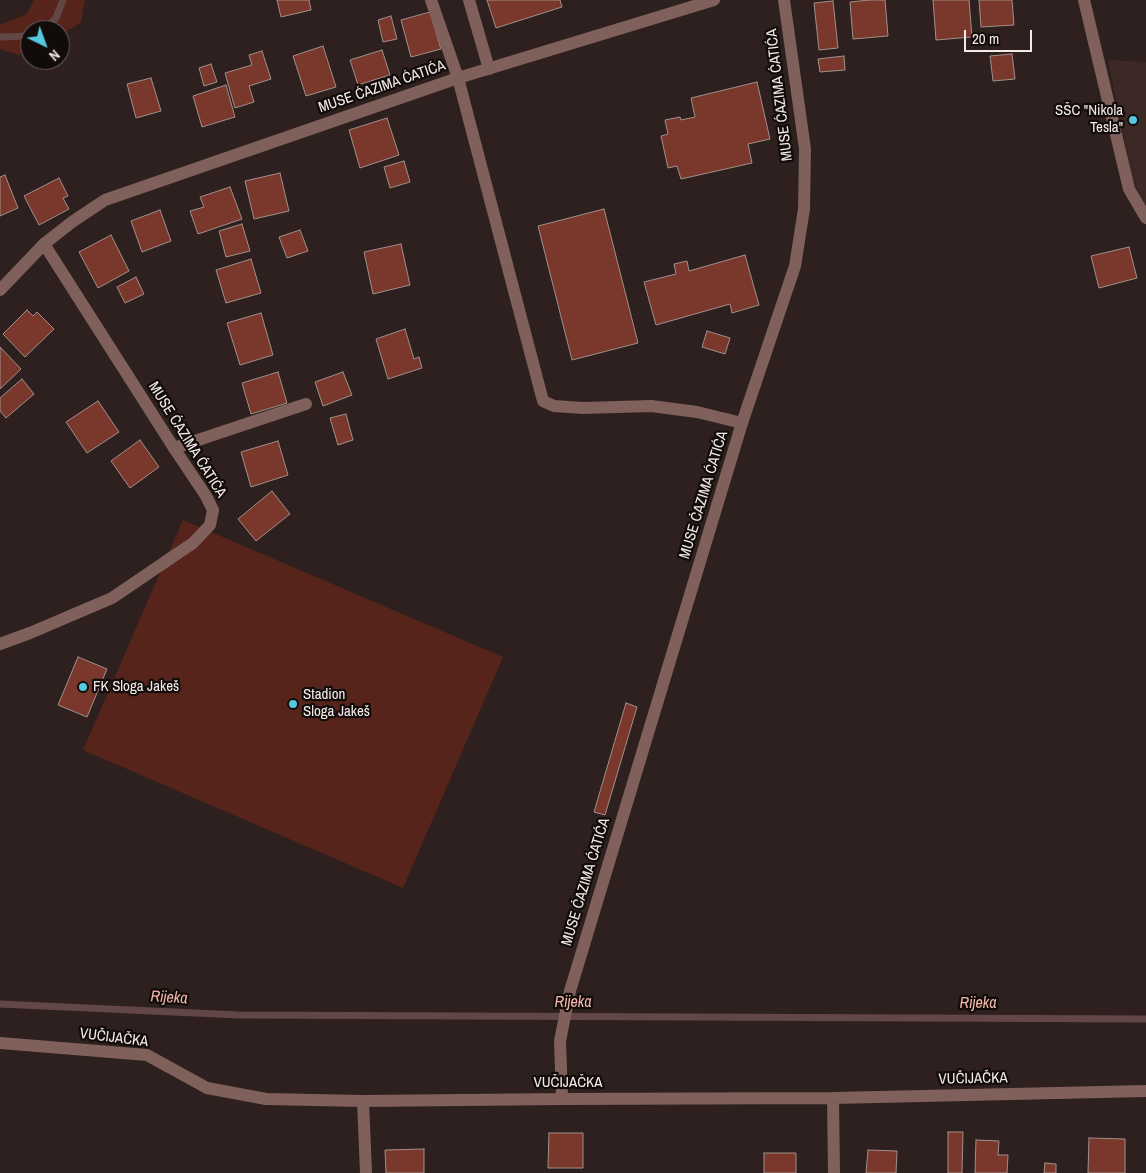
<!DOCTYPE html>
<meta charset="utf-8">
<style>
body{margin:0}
#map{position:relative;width:1146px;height:1173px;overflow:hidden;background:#2d201e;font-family:"Archivo Narrow",sans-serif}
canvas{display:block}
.north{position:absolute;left:20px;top:20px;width:50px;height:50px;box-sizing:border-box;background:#110c0a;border:1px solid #6c6563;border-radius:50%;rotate:138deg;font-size:14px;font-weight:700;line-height:20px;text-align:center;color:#f4ebe9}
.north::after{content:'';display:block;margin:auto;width:18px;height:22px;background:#55cadf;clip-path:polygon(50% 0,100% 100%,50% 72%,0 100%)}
.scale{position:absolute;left:964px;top:30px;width:68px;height:22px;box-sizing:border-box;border:2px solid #f4ebe9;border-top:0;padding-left:6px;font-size:15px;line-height:18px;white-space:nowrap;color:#f4ebe9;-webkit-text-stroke:4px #110c0a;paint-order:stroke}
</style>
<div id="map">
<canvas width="1146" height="1173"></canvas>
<div class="north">N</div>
<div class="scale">20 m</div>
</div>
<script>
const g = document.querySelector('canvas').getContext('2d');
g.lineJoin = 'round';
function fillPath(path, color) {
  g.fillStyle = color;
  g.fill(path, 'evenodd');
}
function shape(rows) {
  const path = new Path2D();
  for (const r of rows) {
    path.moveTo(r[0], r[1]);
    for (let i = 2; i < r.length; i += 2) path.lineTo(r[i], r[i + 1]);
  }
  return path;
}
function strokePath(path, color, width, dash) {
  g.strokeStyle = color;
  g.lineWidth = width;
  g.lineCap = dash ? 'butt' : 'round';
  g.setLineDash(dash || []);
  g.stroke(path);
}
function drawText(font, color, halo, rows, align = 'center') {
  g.font = font + ' "Archivo Narrow",sans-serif';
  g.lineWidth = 4.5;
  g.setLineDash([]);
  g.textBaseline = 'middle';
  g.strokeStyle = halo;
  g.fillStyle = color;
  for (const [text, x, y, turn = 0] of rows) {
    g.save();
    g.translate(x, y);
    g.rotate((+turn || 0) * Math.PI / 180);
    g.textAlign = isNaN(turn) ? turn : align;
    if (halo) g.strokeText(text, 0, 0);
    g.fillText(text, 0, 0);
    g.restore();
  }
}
fillPath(shape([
 [1108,60,1146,62,1146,209,1132,177]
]), '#3c2925');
fillPath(shape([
 [34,0,85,0,81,22,60,36,60,30,30,30,30,50,19,55,0,49,0,25,27,14],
 [183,520,503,657,403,888,83,750]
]), '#57241b');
strokePath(shape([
 [44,30,56,18,63,0],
 [0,37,30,36],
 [0,1004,239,1015,1146,1019]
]), '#634646', 7);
const building = shape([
 [277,0,309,0,311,10,281,17,277,0],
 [487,0,560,0,562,7,496,28,487,0],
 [869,0,885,0,888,36,853,39,850,2,869,0],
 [933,0,969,0,972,37,936,40,933,0],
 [979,0,1012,0,1014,25,981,27,979,0],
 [833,1,838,48,819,50,814,3,833,1],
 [430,12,441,49,411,57,401,20,430,12],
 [391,16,397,39,383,42,378,20,391,16],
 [323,46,336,87,306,96,293,56,323,46],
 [382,50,390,75,358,85,350,60,382,50],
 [262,51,271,79,249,86,254,102,235,108,225,73,252,65,249,55,262,51],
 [1012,54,1015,79,993,81,990,56,1012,54],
 [844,56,845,70,820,72,818,59,844,56],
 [211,64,217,82,204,86,199,68,211,64],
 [151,78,161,111,136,118,127,84,151,78],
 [757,82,770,139,748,144,752,163,681,179,677,166,668,168,661,136,668,134,665,120,680,117,681,120,695,117,691,98,757,82],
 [226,85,235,117,202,127,193,96,226,85],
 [387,118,399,155,360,168,349,130,387,118],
 [404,161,410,182,390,188,384,167,404,161],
 [280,173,289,211,254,219,245,181,280,173],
 [5,175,18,208,0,216,0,177,5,175],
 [59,178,68,196,63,198,69,209,39,225,24,196,59,178],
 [230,187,242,219,198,234,190,211,204,207,200,197,230,187],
 [604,209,638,343,572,360,538,226,604,209],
 [160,210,171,241,142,252,131,221,160,210],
 [242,224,250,251,226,257,219,231,242,224],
 [300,230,308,251,287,258,279,237,300,230],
 [111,235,129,271,98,288,79,252,111,235],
 [401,244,410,285,373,294,364,252,401,244],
 [1129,247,1137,278,1099,288,1091,256,1129,247],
 [745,255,759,305,732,313,730,304,656,325,644,282,676,274,674,264,687,261,689,271,745,255],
 [251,259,261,293,226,303,216,270,251,259],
 [136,277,144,294,125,303,117,287,136,277],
 [27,310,33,316,37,312,54,329,25,357,3,334,27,310],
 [261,313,273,355,240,365,227,323,261,313],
 [405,329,414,359,419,357,422,368,388,379,376,339,405,329],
 [707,331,730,338,725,354,702,347,707,331],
 [0,347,21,369,0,389,0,347],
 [278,372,287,403,251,414,242,383,278,372],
 [343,372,352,395,323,406,315,382,343,372],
 [22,379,34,394,6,418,0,411,0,398,22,379],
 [98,401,119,432,87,453,66,422,98,401],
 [346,414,353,440,338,445,330,418,346,414],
 [140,440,159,467,130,488,111,461,140,440],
 [278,441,288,475,251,487,241,452,278,441],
 [272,491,290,514,256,541,238,519,272,491],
 [78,657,107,669,87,717,58,705,78,657],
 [626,703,637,707,605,815,594,812,626,703],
 [948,1132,963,1132,962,1173,948,1173,948,1132],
 [549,1133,583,1133,583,1168,548,1168,549,1133],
 [1089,1138,1125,1139,1125,1173,1088,1173,1089,1138],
 [976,1140,999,1141,998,1155,1008,1155,1007,1173,975,1173,976,1140],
 [424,1149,424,1173,386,1173,385,1150,424,1149],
 [868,1150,897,1151,896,1173,866,1173,868,1150],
 [764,1153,796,1153,796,1173,764,1173,764,1153],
 [1045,1163,1056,1164,1056,1173,1044,1173,1045,1163]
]);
fillPath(building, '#7a382d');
strokePath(building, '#a0908c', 1);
strokePath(shape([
 [469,0,489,69],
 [458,78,543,401,554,406,583,408,651,406,697,412,742,423],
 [174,448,306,404],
 [363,1101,366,1173]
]), '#7f605a', 12);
strokePath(shape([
 [431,0,458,78],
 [1084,0,1129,189,1146,218],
 [0,644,30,633,112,598,193,543,210,525,213,510,206,496,174,448,44,244],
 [0,1043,147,1055,207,1088,266,1099,363,1101,562,1099,833,1098,1146,1091],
 [833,1098,834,1173],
 [562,1099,560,1041,570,991,742,423,795,266,804,209,805,149,784,0]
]), '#7f605a', 12);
strokePath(shape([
 [0,290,44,244,72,222,105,200,458,78,714,0]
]), '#7f605a', 12);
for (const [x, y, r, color] of [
 [1133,120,5,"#55cadf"],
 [83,687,5,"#55cadf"],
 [293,704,5,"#55cadf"]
]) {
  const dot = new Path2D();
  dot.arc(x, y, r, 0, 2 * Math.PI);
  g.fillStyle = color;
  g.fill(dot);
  strokePath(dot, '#110c0a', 2);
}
drawText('15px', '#f4ebe9', '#110c0a', [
 ["MUSE ĆAZIMA ĆATIĆA",382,87,-19],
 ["MUSE ĆAZIMA ĆATIĆA",780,95,-97],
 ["MUSE ĆAZIMA ĆATIĆA",187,440,58],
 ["MUSE ĆAZIMA ĆATIĆA",704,495,-73],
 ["MUSE ĆAZIMA ĆATIĆA",586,882,-73],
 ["VUČIJAČKA",114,1038,7],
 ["VUČIJAČKA",973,1079,-1],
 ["VUČIJAČKA",568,1083]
]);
drawText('15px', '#f4ebe9', '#110c0a', [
 ["SŠC \"Nikola",1123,111,"right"],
 ["Tesla\"",1123,128,"right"],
 ["FK Sloga Jakeš",93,687],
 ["Stadion",303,695],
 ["Sloga Jakeš",303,712]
], 'left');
drawText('italic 16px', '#f4b7aa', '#110c0a', [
 ["Rijeka",169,998,3],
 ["Rijeka",573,1003],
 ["Rijeka",978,1004]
]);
</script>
